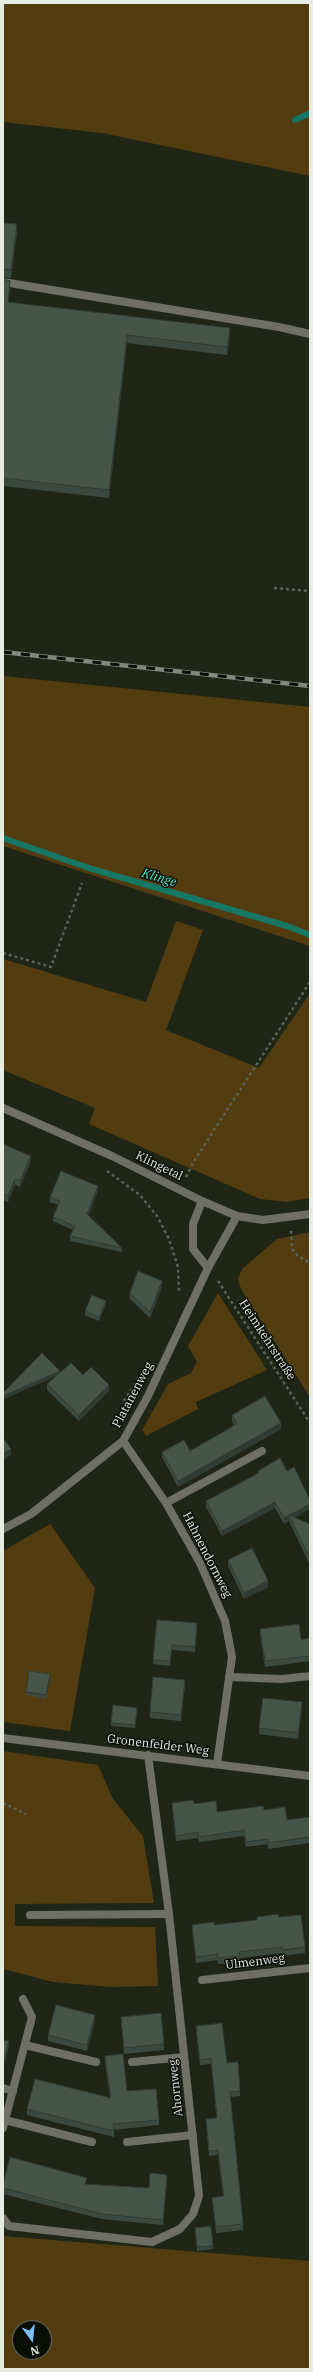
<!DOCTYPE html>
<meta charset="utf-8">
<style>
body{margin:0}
#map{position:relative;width:313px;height:2372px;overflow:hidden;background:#1f2616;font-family:"IBM Plex Serif",serif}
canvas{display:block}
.frame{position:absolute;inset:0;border:4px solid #e7ece2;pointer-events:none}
.north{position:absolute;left:12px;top:2320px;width:40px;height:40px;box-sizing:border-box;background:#0a0e07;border:1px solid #62675f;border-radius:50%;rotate:165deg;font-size:11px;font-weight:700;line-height:16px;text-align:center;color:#e7ece2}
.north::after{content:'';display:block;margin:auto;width:14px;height:18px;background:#7fbdf9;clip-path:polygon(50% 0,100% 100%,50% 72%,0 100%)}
</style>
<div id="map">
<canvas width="313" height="2372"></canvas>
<div class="frame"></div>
<div class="north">N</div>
</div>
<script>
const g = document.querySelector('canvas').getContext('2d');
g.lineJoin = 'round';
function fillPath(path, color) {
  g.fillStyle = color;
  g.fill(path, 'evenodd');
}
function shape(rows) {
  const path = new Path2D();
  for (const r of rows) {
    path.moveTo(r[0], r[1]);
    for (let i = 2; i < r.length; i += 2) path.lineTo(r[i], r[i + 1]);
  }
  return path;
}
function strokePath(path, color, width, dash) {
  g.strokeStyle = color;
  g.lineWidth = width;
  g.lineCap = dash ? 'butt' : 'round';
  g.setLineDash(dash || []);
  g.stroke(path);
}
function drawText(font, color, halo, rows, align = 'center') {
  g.font = font + ' "IBM Plex Serif",serif';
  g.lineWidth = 3;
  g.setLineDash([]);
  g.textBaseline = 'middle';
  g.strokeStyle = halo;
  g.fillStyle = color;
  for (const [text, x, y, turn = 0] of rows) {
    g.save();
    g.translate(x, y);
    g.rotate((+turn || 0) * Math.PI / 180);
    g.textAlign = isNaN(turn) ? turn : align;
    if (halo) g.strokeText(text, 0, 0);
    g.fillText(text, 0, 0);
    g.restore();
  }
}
fillPath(shape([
 [3,3,310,3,310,176,102,133,3,122],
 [3,676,310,707,310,946,3,846],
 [176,921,203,930,166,1030,259,1068,310,993,310,1198,287,1202,260,1199,89,1124,95,1108,3,1070,3,959,146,1002],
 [310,1232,310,1397,241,1289,238,1278,242,1269,277,1239],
 [218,1293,267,1370,196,1402,198,1409,146,1436,142,1430,168,1384,191,1373,197,1362,188,1346],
 [50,1524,95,1588,70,1731,3,1722,3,1551],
 [3,1751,98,1765,113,1799,143,1836,154,1903,15,1904,15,1926,155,1927,158,1986,110,1987,53,1982,3,1969],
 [3,2236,310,2261,310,2369,3,2369],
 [20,2328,44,2328,44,2352,20,2352]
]), '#533c10');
strokePath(shape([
 [295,120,310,113],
 [3,838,89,868,287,926,310,935]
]), '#177765', 6);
strokePath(shape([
 [274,588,310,591],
 [3,953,51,967,82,883],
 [107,1171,140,1195,157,1216,169,1239,178,1267,179,1294],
 [186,1177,194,1161,310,982],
 [291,1231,292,1249,298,1256,310,1263],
 [218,1281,310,1423],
 [124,1401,141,1374],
 [3,1803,26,1814]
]), '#5b6254', 2.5, [3, 3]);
strokePath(shape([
 [3,282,279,327,310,334],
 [166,1503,262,1451],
 [229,1677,282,1679,310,1676],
 [30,1915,169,1914],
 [202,1980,310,1968],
 [25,2045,96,2062],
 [132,2062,184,2057],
 [3,2088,13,2091],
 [5,2120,92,2142],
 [127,2142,193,2135]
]), '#6f6f66', 8);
strokePath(shape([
 [3,1108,112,1156,202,1201,237,1216,263,1220,310,1214],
 [202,1201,193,1224,193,1249,208,1268],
 [123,1441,166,1503,200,1563,225,1621,232,1657,217,1764],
 [3,1529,31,1514,123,1441,148,1396,208,1268,237,1216],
 [3,1738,310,1776],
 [3,2128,32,2017,23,1999],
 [3,2218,9,2226,152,2242,180,2229,193,2214,199,2196,169,1914,148,1755]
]), '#6f6f66', 8);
const rail = shape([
 [3,652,310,686]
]);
strokePath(rail, '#82887b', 4.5);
strokePath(rail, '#0a0e07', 3, [9]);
fillPath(shape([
 [3,223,17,232,11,278,3,277],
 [3,279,10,289,8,302,230,336,227,355,127,343,109,498,3,486],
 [3,1144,31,1162,20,1187,15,1185,8,1202,3,1200],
 [98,1191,88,1215,122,1248,122,1252,70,1241,70,1236,73,1230,53,1221,53,1217,58,1205,50,1202,50,1197],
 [162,1287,150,1318,130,1299,130,1293],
 [106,1304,99,1321,85,1315,85,1311],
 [60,1372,83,1375,109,1391,79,1421,47,1390,47,1384,56,1376,3,1399,3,1393],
 [232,1415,281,1429,178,1487,162,1457,162,1452,190,1451,234,1426,232,1420],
 [258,1471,295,1518,310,1524,310,1565,289,1521,284,1524,275,1508,222,1536,206,1507,206,1501,258,1473],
 [228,1560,268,1587,244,1599,228,1566],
 [157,1620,197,1628,195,1652,172,1650,170,1666,153,1664],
 [260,1629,301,1640,310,1638,310,1661,265,1667,260,1635],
 [50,1677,46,1699,26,1695,26,1692],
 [185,1686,181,1721,150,1718,150,1712],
 [302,1708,298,1739,259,1734,259,1728],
 [137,1711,135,1728,111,1726,111,1723],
 [172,1803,194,1804,217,1812,264,1810,287,1820,310,1817,310,1843,268,1849,268,1844,246,1847,244,1836,199,1842,198,1838,176,1841,172,1808],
 [257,1917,279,1917,305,1947,305,1953,283,1956,282,1953,240,1958,240,1962,218,1964,218,1960,196,1963,192,1931,192,1925,214,1925,257,1921],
 [121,2017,164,2044,164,2050,124,2054],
 [95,2021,87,2051,48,2041,48,2035],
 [196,2026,227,2063,240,2091,240,2096,230,2097,243,2224,243,2230,216,2233,212,2198,223,2196,218,2155,209,2156,206,2119,217,2118,211,2064,200,2065,196,2031],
 [105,2056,127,2091,159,2120,159,2125,114,2130,114,2137,27,2115,27,2109,110,2098,105,2062],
 [167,2180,163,2225,102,2219,3,2194,3,2185,87,2184,149,2188],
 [195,2228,213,2246,213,2249,197,2251]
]), '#3b4a3f');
fillPath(shape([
 [17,224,17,232,11,278,11,270],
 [10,281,10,289,8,310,8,302],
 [230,328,230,336,227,355,227,347],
 [127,335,127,343,109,498,109,490],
 [31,1156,31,1162,20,1187,20,1181],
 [15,1179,15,1185,8,1202,8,1196],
 [98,1186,98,1191,87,1219,87,1214],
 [162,1281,162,1287,150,1318,150,1312],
 [106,1301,106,1304,99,1321,99,1317],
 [60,1371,60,1374,3,1399,3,1396],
 [109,1385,109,1391,79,1421,79,1415],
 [281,1423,281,1429,178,1487,178,1481],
 [11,1449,11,1455,3,1460,3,1454],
 [275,1502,275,1508,222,1536,222,1531],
 [310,1504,310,1509,291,1520,289,1515,289,1521,284,1524,284,1518],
 [268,1581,268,1587,244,1599,244,1593],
 [50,1674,50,1677,46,1699,46,1695],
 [185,1680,185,1686,181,1721,181,1715],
 [302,1702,302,1708,298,1739,298,1733],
 [95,2015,95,2021,87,2051,87,2045],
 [9,2041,9,2047,3,2069,3,2063],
 [167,2175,167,2180,163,2225,163,2220]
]), '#303c33');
const building = shape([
 [3,223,17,224,11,270,3,269,3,223],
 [3,279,10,281,8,302,230,328,227,347,127,335,109,490,3,478,3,279],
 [3,1144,31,1156,20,1181,15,1179,8,1196,3,1194,3,1144],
 [61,1171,98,1186,87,1214,122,1248,70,1236,75,1226,53,1217,60,1201,50,1197,61,1171],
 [138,1271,162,1281,150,1312,130,1293,138,1271],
 [92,1295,106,1301,99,1317,85,1311,92,1295],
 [42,1353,60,1371,3,1396,3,1393,42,1353],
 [71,1363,83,1375,91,1367,109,1385,79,1415,47,1384,71,1363],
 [265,1396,281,1423,178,1481,162,1452,184,1440,190,1451,237,1424,232,1415,265,1396],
 [3,1438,11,1449,3,1454,3,1438],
 [280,1458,287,1471,294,1467,310,1500,310,1504,284,1518,275,1502,222,1531,206,1501,259,1473,258,1471,280,1458],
 [289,1515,310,1524,310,1559,289,1515],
 [252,1548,268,1581,244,1593,228,1560,252,1548],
 [157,1620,197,1623,195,1647,172,1645,170,1661,153,1660,157,1620],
 [299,1624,301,1640,310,1638,310,1656,265,1661,260,1629,299,1624],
 [29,1671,50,1674,46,1695,26,1692,29,1671],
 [153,1677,185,1680,181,1715,150,1712,153,1677],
 [263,1698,302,1702,298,1733,259,1728,263,1698],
 [113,1705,137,1708,135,1725,111,1723,113,1705],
 [193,1800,194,1804,216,1801,217,1812,263,1806,264,1810,285,1807,287,1820,310,1817,310,1837,268,1843,268,1839,246,1842,244,1830,199,1837,198,1832,176,1836,172,1803,193,1800],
 [278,1914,279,1917,301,1915,305,1947,283,1950,282,1947,239,1952,240,1956,218,1958,218,1954,196,1957,192,1925,214,1922,214,1925,257,1920,257,1917,278,1914],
 [56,2005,95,2015,87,2045,48,2035,56,2005],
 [161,2013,164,2044,124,2048,121,2017,161,2013],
 [222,2023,227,2063,238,2062,240,2091,230,2092,243,2224,216,2227,212,2198,224,2196,218,2150,209,2151,206,2119,217,2118,211,2058,200,2060,196,2026,222,2023],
 [3,2040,9,2041,3,2063,3,2040],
 [123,2054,127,2091,156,2089,159,2120,113,2124,114,2131,27,2109,35,2079,111,2098,105,2056,123,2054],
 [10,2157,87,2178,85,2184,149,2188,150,2173,167,2175,163,2220,102,2214,3,2188,3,2185,10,2157],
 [211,2226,213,2246,197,2247,195,2228,211,2226]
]);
fillPath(building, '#455649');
strokePath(building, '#303c33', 1);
drawText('12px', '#e7ece2', '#0a0e07', [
 ["Klingetal",159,1166,26],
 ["Heimkehrstraße",267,1340,57],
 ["Platanenweg",133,1395,-62],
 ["Hahnendornweg",207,1555,63],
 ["Gronenfelder Weg",158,1745,7],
 ["Ulmenweg",255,1962,-7],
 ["Ahornweg",176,2088,-96]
]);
drawText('italic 13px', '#4beecd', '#0a0e07', [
 ["Klinge",159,878,17]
]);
</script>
